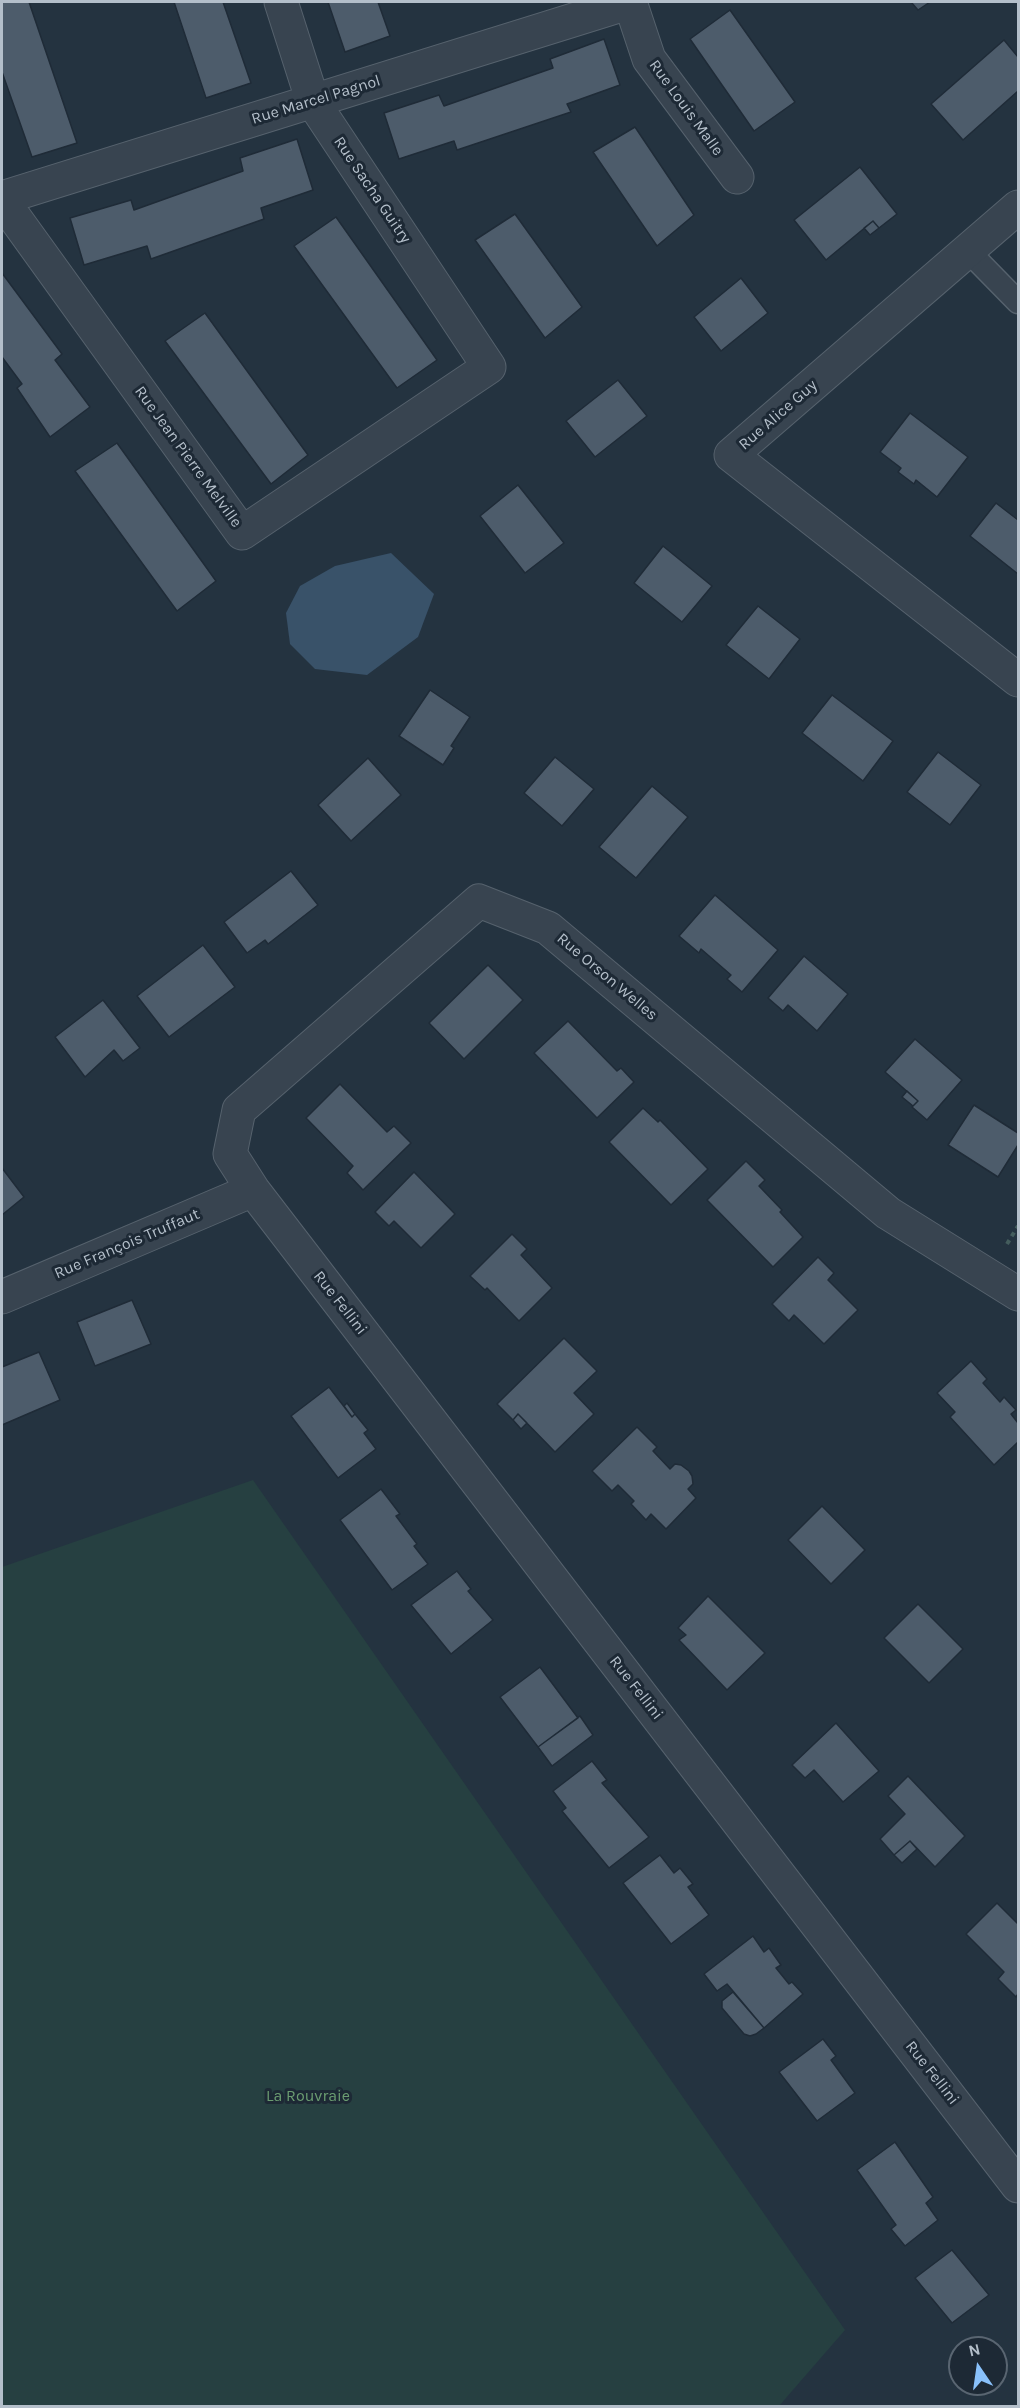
<!DOCTYPE html>
<meta charset="utf-8">
<style>
body{margin:0}
#map{position:relative;width:1020px;height:2408px;overflow:hidden;background:#243340;font-family:Karla,sans-serif}
canvas{display:block}
.frame{position:absolute;inset:0;border:3px solid #b4bfca;pointer-events:none}
.north{position:absolute;left:948px;top:2336px;width:60px;height:60px;box-sizing:border-box;background:#1d2935;border:2px solid #596571;border-radius:50%;rotate:347deg;font-size:16px;font-weight:700;line-height:24px;text-align:center;color:#b4bfca}
.north::after{content:'';display:block;margin:auto;width:21px;height:27px;background:#89c1fb;clip-path:polygon(50% 0,100% 100%,50% 72%,0 100%)}
</style>
<div id="map">
<canvas width="1020" height="2408"></canvas>
<div class="frame"></div>
<div class="north">N</div>
</div>
<script>
const g = document.querySelector('canvas').getContext('2d');
g.lineJoin = 'round';
function fillPath(path, color) {
  g.fillStyle = color;
  g.fill(path, 'evenodd');
}
function shape(rows) {
  const path = new Path2D();
  for (const r of rows) {
    path.moveTo(r[0], r[1]);
    for (let i = 2; i < r.length; i += 2) path.lineTo(r[i], r[i + 1]);
  }
  return path;
}
function strokePath(path, color, width, dash) {
  g.strokeStyle = color;
  g.lineWidth = width;
  g.lineCap = dash ? 'butt' : 'round';
  g.setLineDash(dash || []);
  g.stroke(path);
}
function drawText(font, color, halo, rows, align = 'center') {
  g.font = font + ' Karla,sans-serif';
  g.lineWidth = 6;
  g.setLineDash([]);
  g.textBaseline = 'middle';
  g.strokeStyle = halo;
  g.fillStyle = color;
  for (const [text, x, y, turn = 0] of rows) {
    g.save();
    g.translate(x, y);
    g.rotate((+turn || 0) * Math.PI / 180);
    g.textAlign = isNaN(turn) ? turn : align;
    if (halo) g.strokeText(text, 0, 0);
    g.fillText(text, 0, 0);
    g.restore();
  }
}
fillPath(shape([
 [253,1480,845,2330,779,2406,2,2406,2,1567]
]), '#264041');
fillPath(shape([
 [391,553,434,594,418,637,367,675,315,669,290,644,286,613,300,586,335,566]
]), '#395269');
const building = shape([
 [2,2,29,2,77,143,32,157,2,72,2,2],
 [174,2,223,2,251,83,206,98,174,2],
 [328,2,378,2,390,36,345,52,328,2],
 [911,2,930,2,918,10,911,2],
 [730,10,795,102,754,131,690,39,730,10],
 [604,39,620,85,567,104,571,112,457,150,454,141,399,159,384,113,439,95,444,106,553,68,550,59,604,39],
 [1004,40,1018,57,1018,91,963,140,931,104,1004,40],
 [635,127,694,215,657,246,593,152,635,127],
 [297,139,313,190,261,208,264,219,151,259,147,246,84,265,70,218,131,200,134,210,243,171,240,158,297,139],
 [860,167,897,214,879,228,873,221,826,260,794,220,860,167],
 [515,214,582,307,545,338,475,240,515,214],
 [336,217,437,360,397,388,294,246,336,217],
 [873,221,879,228,870,235,864,228,873,221],
 [2,273,62,354,55,360,90,407,50,437,17,388,22,384,2,357,2,273],
 [741,278,768,313,721,351,694,317,741,278],
 [205,313,308,455,271,484,165,341,205,313],
 [618,380,647,416,595,457,566,421,618,380],
 [910,413,968,457,937,497,916,480,914,484,898,472,901,468,880,452,910,413],
 [117,443,216,581,177,611,75,471,117,443],
 [518,485,564,543,525,573,480,516,518,485],
 [996,503,1018,520,1018,574,970,536,996,503],
 [663,546,712,586,682,622,634,583,663,546],
 [758,606,800,639,769,679,726,645,758,606],
 [430,690,470,717,451,746,454,748,443,765,399,736,430,690],
 [832,695,893,741,863,781,802,733,832,695],
 [938,752,981,785,950,825,907,792,938,752],
 [555,757,594,789,562,826,524,793,555,757],
 [368,758,401,795,351,841,318,805,368,758],
 [652,786,688,817,636,878,599,847,652,786],
 [291,871,318,905,268,944,265,940,247,953,224,922,291,871],
 [715,895,778,950,742,992,727,979,731,975,701,949,699,953,679,936,715,895],
 [203,945,235,987,169,1037,137,996,203,945],
 [804,956,848,994,817,1031,788,1005,783,1011,768,998,804,956],
 [488,965,523,1000,464,1059,429,1023,488,965],
 [103,1000,140,1048,123,1061,114,1050,85,1077,55,1037,103,1000],
 [568,1021,617,1071,621,1068,634,1082,597,1118,534,1053,568,1021],
 [915,1039,962,1080,927,1120,912,1107,918,1101,885,1072,915,1039],
 [340,1084,387,1132,394,1126,411,1143,363,1190,347,1173,353,1166,306,1118,340,1084],
 [907,1091,918,1101,913,1106,902,1097,907,1091],
 [974,1105,1018,1133,1018,1145,998,1177,948,1145,974,1105],
 [643,1108,658,1122,660,1120,708,1169,671,1205,609,1142,643,1108],
 [746,1161,765,1180,759,1186,782,1210,780,1212,803,1237,773,1267,707,1200,746,1161],
 [2,1168,24,1197,2,1215,2,1168],
 [414,1172,455,1214,421,1248,394,1221,389,1226,375,1212,414,1172],
 [512,1234,527,1249,521,1255,552,1288,519,1321,487,1288,485,1290,470,1276,512,1234],
 [818,1257,834,1273,828,1280,858,1310,824,1344,794,1315,789,1321,772,1304,818,1257],
 [132,1300,151,1344,95,1366,77,1322,132,1300],
 [564,1338,597,1371,574,1393,594,1414,555,1452,518,1414,513,1420,497,1404,564,1338],
 [39,1352,60,1400,2,1425,2,1367,39,1352],
 [971,1361,987,1379,983,1383,1000,1402,1004,1397,1016,1410,1011,1414,1018,1423,1018,1442,994,1465,950,1417,955,1412,937,1393,971,1361],
 [329,1387,352,1417,355,1414,368,1430,364,1433,376,1449,338,1478,291,1416,329,1387],
 [347,1403,355,1414,352,1417,344,1406,347,1403],
 [518,1414,527,1423,521,1429,513,1420,518,1414],
 [637,1427,657,1447,653,1451,670,1469,675,1464,681,1465,689,1471,692,1476,693,1484,688,1489,696,1498,666,1529,651,1514,646,1520,631,1504,634,1501,618,1485,612,1491,592,1471,637,1427],
 [381,1489,400,1514,396,1516,417,1544,414,1546,428,1564,392,1590,340,1520,381,1489],
 [822,1506,865,1550,831,1584,788,1540,822,1506],
 [457,1571,471,1589,468,1591,493,1620,451,1654,411,1605,457,1571],
 [708,1596,765,1653,727,1690,679,1640,686,1635,678,1628,708,1596],
 [918,1604,963,1649,929,1683,884,1638,918,1604],
 [540,1667,578,1718,538,1747,500,1697,540,1667],
 [580,1716,593,1735,552,1766,538,1747,580,1716],
 [836,1723,879,1771,843,1802,814,1770,805,1778,792,1765,836,1723],
 [592,1761,607,1780,602,1783,649,1837,609,1868,562,1811,566,1808,553,1791,592,1761],
 [908,1776,965,1836,935,1867,910,1841,894,1855,880,1839,905,1814,888,1796,908,1776],
 [910,1841,917,1849,902,1863,894,1855,910,1841],
 [660,1855,674,1873,680,1868,693,1884,688,1887,709,1915,671,1944,623,1883,660,1855],
 [997,1903,1018,1924,1018,1994,1016,1997,998,1979,1004,1972,966,1934,997,1903],
 [753,1936,764,1952,769,1948,781,1965,776,1968,789,1984,792,1982,803,1994,764,2028,727,1984,717,1991,704,1974,753,1936],
 [733,1992,764,2028,756,2034,750,2036,744,2034,722,2008,722,2001,733,1992],
 [823,2039,836,2056,831,2060,855,2093,817,2121,779,2072,823,2039],
 [895,2142,933,2197,926,2203,938,2220,905,2246,891,2229,896,2225,857,2170,895,2142],
 [952,2250,989,2295,952,2323,915,2278,952,2250]
]);
fillPath(building, '#4d5c6b');
strokePath(building, '#1f2b37', 1.5);
const service = shape([
 [968,251,1018,302]
]);
const minor = shape([
 [630,2,649,59,737,177],
 [2,198,631,2],
 [2,200,242,533,489,367,313,102,281,2],
 [1018,207,731,455,1018,680],
 [1018,1294,888,1213,548,928,479,901,239,1110,230,1154,253,1190,1018,2186],
 [2,1297,253,1190]
]);
strokePath(service, '#56626d', 25);
strokePath(minor, '#56626d', 35);
strokePath(shape([
 [1007,1244,1018,1226]
]), '#445d5d', 4, [4.5, 4.5]);
strokePath(service, '#384450', 22);
strokePath(minor, '#384450', 33);
drawText('16px', '#b4bfca', '#1d2935', [
 ["Rue Marcel Pagnol",316,100,-17],
 ["Rue Louis Malle",686,108,54],
 ["Rue Sacha Guitry",372,190,56],
 ["Rue Alice Guy",778,415,-41],
 ["Rue Jean Pierre Melville",188,457,54],
 ["Rue Orson Welles",607,977,40],
 ["Rue François Truffaut",127,1244,-23],
 ["Rue Fellini",340,1303,52],
 ["Rue Fellini",636,1688,52],
 ["Rue Fellini",932,2073,52]
]);
drawText('16px', '#6b9c71', '#1d2935', [
 ["La Rouvraie",308,2096]
]);
</script>
